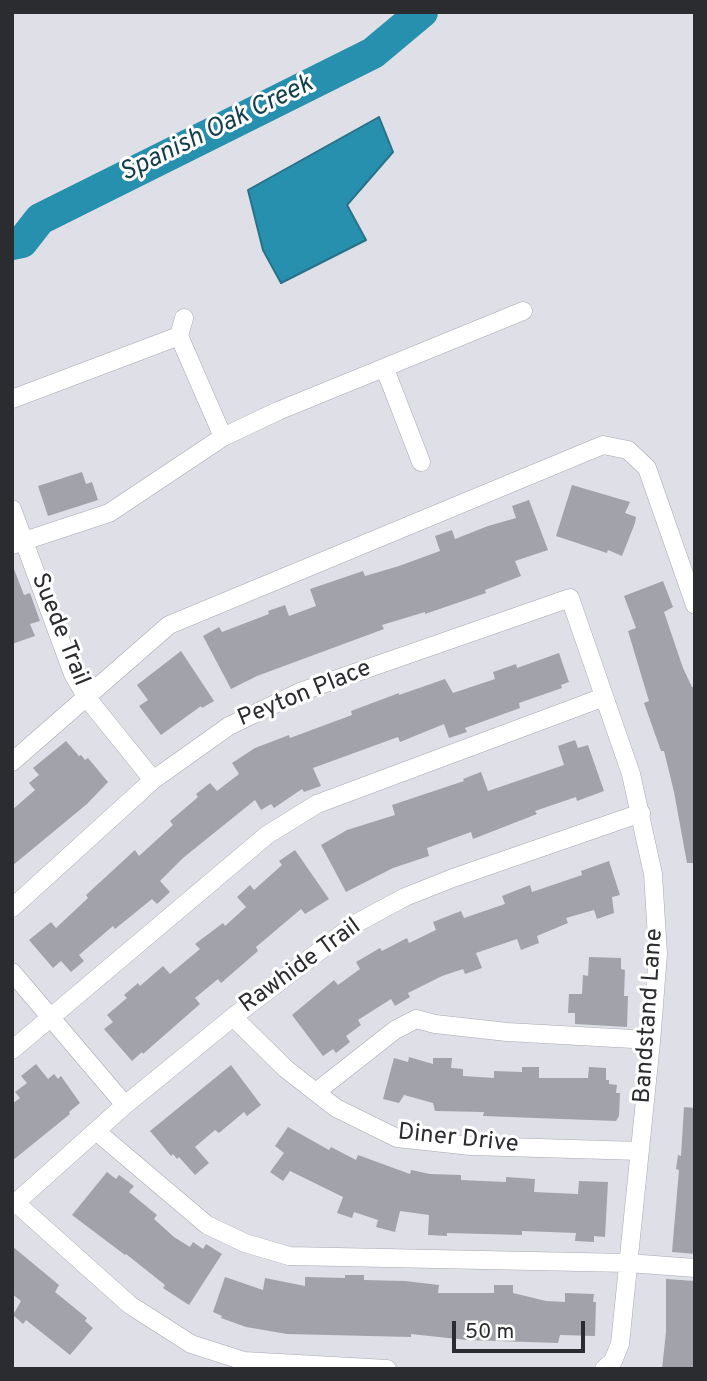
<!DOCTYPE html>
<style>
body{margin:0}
#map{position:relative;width:707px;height:1381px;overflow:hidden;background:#dedfe7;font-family:Overpass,sans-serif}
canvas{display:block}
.frame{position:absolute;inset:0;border:14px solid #2b2c2f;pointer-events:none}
.scale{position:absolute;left:452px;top:1321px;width:133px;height:32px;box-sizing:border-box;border:4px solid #2b2c2f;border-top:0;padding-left:9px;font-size:21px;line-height:24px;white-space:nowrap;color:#2b2c2f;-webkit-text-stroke:5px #fff;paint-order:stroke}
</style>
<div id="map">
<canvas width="707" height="1381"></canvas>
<div class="frame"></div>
<div class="scale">50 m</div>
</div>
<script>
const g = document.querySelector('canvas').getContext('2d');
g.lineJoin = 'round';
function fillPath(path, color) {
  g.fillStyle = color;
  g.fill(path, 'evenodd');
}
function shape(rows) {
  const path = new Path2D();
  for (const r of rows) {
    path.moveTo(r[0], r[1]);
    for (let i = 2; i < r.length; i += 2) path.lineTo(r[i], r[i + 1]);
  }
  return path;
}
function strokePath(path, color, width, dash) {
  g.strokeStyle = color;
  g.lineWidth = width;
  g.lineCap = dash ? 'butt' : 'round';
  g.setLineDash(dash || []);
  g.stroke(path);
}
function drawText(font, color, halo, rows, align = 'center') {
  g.font = font + ' Overpass,sans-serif';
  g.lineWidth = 6;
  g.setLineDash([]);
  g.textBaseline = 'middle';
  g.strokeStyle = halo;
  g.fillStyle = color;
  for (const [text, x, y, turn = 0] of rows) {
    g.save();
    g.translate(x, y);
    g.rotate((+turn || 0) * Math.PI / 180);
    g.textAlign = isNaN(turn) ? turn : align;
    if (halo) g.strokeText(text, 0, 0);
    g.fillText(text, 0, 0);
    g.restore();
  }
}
const water = shape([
 [379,117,393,152,347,205,366,240,281,283,263,250,248,190,379,117]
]);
fillPath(water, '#2790ae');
strokePath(water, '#287288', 2);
strokePath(shape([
 [12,244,22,242,40,219,373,53,422,12]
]), '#2790ae', 32);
fillPath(shape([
 [82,472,86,484,92,482,98,500,48,516,38,486],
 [572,485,630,502,625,513,636,517,635,523,622,556,608,550,607,553,556,536],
 [529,500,548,550,515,561,521,576,485,590,486,593,425,614,425,612,382,625,384,629,257,676,231,689,203,636,219,627,222,632,269,614,268,611,285,605,289,616,316,606,310,589,363,571,365,576,399,566,440,551,435,536,452,530,455,539,488,526,516,518,512,506],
 [12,569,14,569,24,595,30,593,40,621,30,624,35,636,12,644],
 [663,581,673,607,664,612,683,668,692,687,695,686,695,863,687,863,674,792,664,751,661,751,644,703,649,701,628,631,636,628,624,596],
 [181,651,214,701,202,708,201,706,161,735,139,706,148,700,137,685],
 [559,653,569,682,561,685,562,688,519,703,520,708,465,728,467,732,449,738,444,724,400,742,398,737,313,768,321,786,304,792,302,789,274,808,271,804,261,810,255,800,183,858,160,881,170,892,157,904,152,899,115,929,113,926,79,955,84,961,71,972,61,961,53,968,29,940,51,922,56,928,88,898,86,895,135,850,139,856,173,825,170,821,198,797,196,794,210,783,217,791,239,774,232,763,255,748,289,735,290,738,352,715,351,711,399,693,399,695,445,679,453,693,495,679,493,672,516,664,517,668],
 [575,740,578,748,588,745,604,791,577,801,576,797,535,811,537,814,473,839,471,832,427,848,429,856,393,868,346,892,321,845,347,830,395,815,392,805,464,781,463,779,481,772,488,791,564,765,558,746],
 [66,741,79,756,81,755,85,760,88,758,108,782,87,804,12,866,12,810,35,790,29,783,39,775,33,768],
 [295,850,329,899,305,914,301,909,256,947,258,951,221,983,218,979,195,998,200,1004,143,1054,142,1052,132,1061,104,1029,113,1022,107,1015,127,998,124,995,138,983,140,986,163,966,170,974,200,949,195,944,223,923,225,926,246,907,237,897,250,885,254,890,282,865,279,861],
 [609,861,620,895,612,897,614,913,597,919,594,910,566,918,568,923,537,936,539,943,521,950,517,939,476,953,482,968,465,974,463,969,442,976,408,993,410,997,395,1006,391,999,358,1020,361,1025,346,1036,350,1042,336,1053,333,1049,323,1056,292,1015,334,980,338,985,360,969,356,962,380,948,382,951,407,938,409,943,436,930,433,922,461,911,464,918,505,904,502,896,530,885,532,892,582,875,581,871],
 [589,957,621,958,621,969,625,970,624,996,628,996,627,1027,575,1024,575,1013,568,1013,569,994,582,994,583,975,588,976],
 [409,1057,433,1064,433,1058,452,1058,451,1068,463,1069,463,1076,494,1078,494,1071,522,1072,522,1067,539,1067,539,1078,588,1078,589,1067,606,1068,606,1080,609,1080,609,1084,617,1085,616,1093,620,1093,619,1116,616,1121,483,1116,484,1112,435,1111,433,1103,404,1095,399,1103,383,1099,394,1058,408,1062],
 [36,1064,48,1079,54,1074,58,1079,61,1076,80,1103,69,1112,70,1114,12,1161,12,1104,20,1098,15,1092,27,1083,21,1076],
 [231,1065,261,1105,247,1116,244,1112,219,1133,215,1130,195,1147,209,1163,195,1175,179,1157,177,1159,173,1154,171,1156,150,1131],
 [684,1107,695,1108,695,1254,672,1252,679,1170,676,1169,678,1155,681,1156],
 [288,1127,329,1150,331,1147,356,1160,358,1155,410,1174,411,1170,430,1174,461,1175,461,1180,506,1182,506,1177,535,1179,534,1192,578,1194,579,1181,608,1182,605,1237,594,1236,594,1242,575,1241,576,1233,522,1231,522,1235,447,1233,447,1236,428,1235,429,1215,400,1211,395,1232,376,1227,378,1220,354,1212,352,1218,337,1213,343,1197,290,1171,283,1181,270,1172,284,1153,275,1146],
 [107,1172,116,1179,119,1175,134,1186,129,1192,157,1215,154,1219,174,1237,190,1247,193,1242,203,1249,206,1244,222,1254,189,1305,163,1288,165,1285,126,1254,125,1255,72,1215],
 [12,1246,59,1285,55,1292,87,1318,85,1321,93,1328,70,1355,26,1320,23,1324,13,1315,21,1301,12,1294],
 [345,1275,364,1275,364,1280,405,1281,439,1285,438,1293,494,1293,494,1285,513,1285,513,1293,546,1301,565,1302,565,1293,594,1294,593,1302,596,1302,595,1336,560,1335,558,1343,467,1340,411,1334,411,1337,287,1334,246,1327,221,1318,222,1316,213,1312,225,1277,263,1290,265,1278,305,1286,305,1277,345,1278],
 [666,1279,695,1281,695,1369,662,1369,666,1332]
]), '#a2a3aa');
const minor = shape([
 [179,336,184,318],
 [385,369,421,462],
 [12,399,179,336,223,437],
 [12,509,73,674,87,698,153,780],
 [12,545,109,513,223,437,278,411,523,311],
 [12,762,169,625,603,445,628,450,647,468,695,605],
 [12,908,153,780,229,726,300,692,570,598,631,774,653,874,658,954,651,1042,620,1344,613,1361,604,1369],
 [12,972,125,1105],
 [233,1017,286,1069,336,1108,397,1138,471,1146,640,1151],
 [12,1050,267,835,317,804,604,697],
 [316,1092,395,1030,416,1019,435,1024,507,1032,651,1040],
 [96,1131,207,1225,245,1243,289,1256,628,1263,695,1268],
 [16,1203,130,1305,191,1344,244,1361,387,1369],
 [12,1206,125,1105,233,1017,355,924,405,897,453,878,641,813]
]);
strokePath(minor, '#a7a8b0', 19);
strokePath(minor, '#fff', 18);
drawText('24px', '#2b2c2f', '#fff', [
 ["Suede Trail",59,630,68],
 ["Peyton Place",305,695,-22],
 ["Rawhide Trail",301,967,-36],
 ["Bandstand Lane",650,1016,-86],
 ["Diner Drive",458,1140,6]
]);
drawText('italic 26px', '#123f4c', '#fff', [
 ["Spanish Oak Creek",217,130,-26]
]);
</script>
